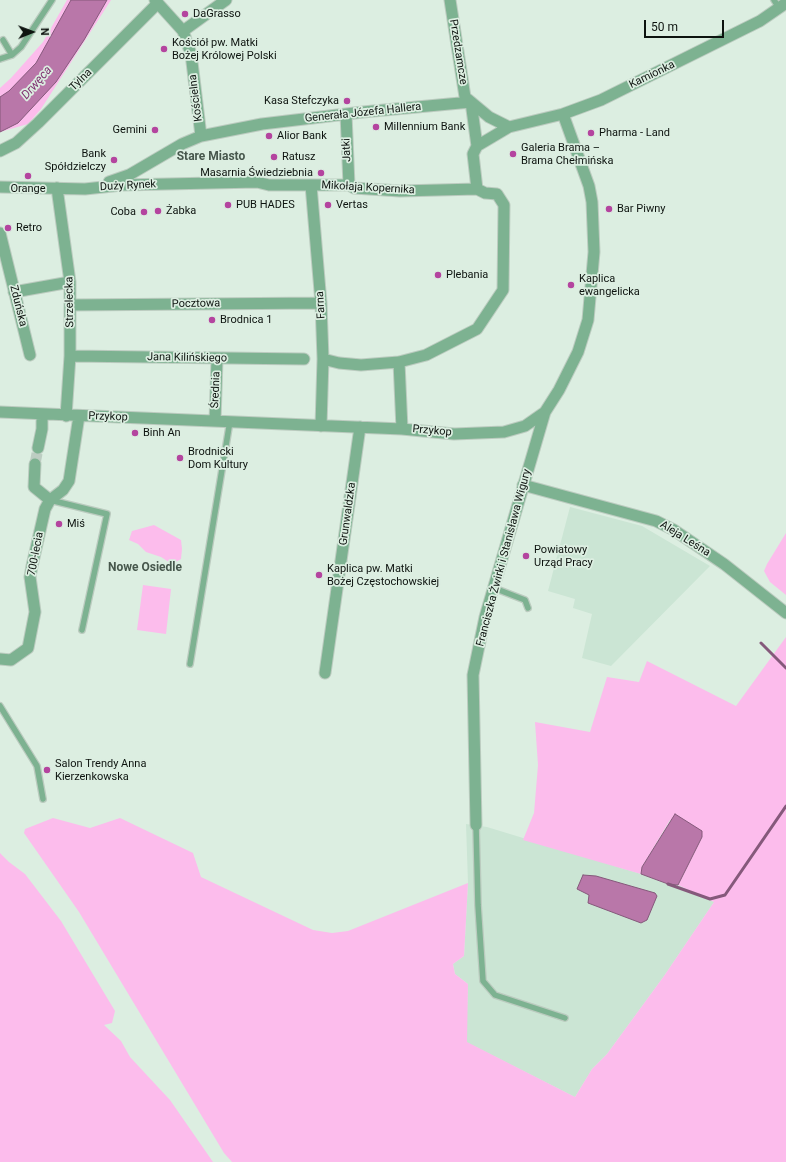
<!DOCTYPE html>
<meta charset="utf-8">
<style>
body{margin:0}
#map{position:relative;width:786px;height:1162px;overflow:hidden;background:#dceee1;font-family:Roboto,sans-serif}
canvas{display:block}
.north{position:absolute;left:12px;top:12px;width:40px;height:40px;-webkit-text-stroke:3px #dceee1;paint-order:stroke;rotate:89deg;font-size:11px;font-weight:700;line-height:16px;text-align:center;color:#0d130f}
.north::after{content:'';display:block;margin:auto;width:14px;height:18px;background:#0d130f;clip-path:polygon(50% 0,100% 100%,50% 72%,0 100%)}
.scale{position:absolute;left:644px;top:20px;width:80px;height:18px;box-sizing:border-box;border:2px solid #0d130f;border-top:0;padding-left:5px;font-size:12px;line-height:14px;white-space:nowrap;color:#0d130f;-webkit-text-stroke:3px #dceee1;paint-order:stroke}
</style>
<div id="map">
<canvas width="786" height="1162"></canvas>
<div class="north">N</div>
<div class="scale">50 m</div>
</div>
<script>
const g = document.querySelector('canvas').getContext('2d');
g.lineJoin = 'round';
function fillPath(path, color) {
  g.fillStyle = color;
  g.fill(path, 'evenodd');
}
function shape(rows) {
  const path = new Path2D();
  for (const r of rows) {
    path.moveTo(r[0], r[1]);
    for (let i = 2; i < r.length; i += 2) path.lineTo(r[i], r[i + 1]);
  }
  return path;
}
function strokePath(path, color, width, dash) {
  g.strokeStyle = color;
  g.lineWidth = width;
  g.lineCap = dash ? 'butt' : 'round';
  g.setLineDash(dash || []);
  g.stroke(path);
}
function drawText(font, color, halo, rows, align = 'center') {
  g.font = font + ' Roboto,sans-serif';
  g.lineWidth = 3.5;
  g.setLineDash([]);
  g.textBaseline = 'middle';
  g.strokeStyle = halo;
  g.fillStyle = color;
  for (const [text, x, y, turn = 0] of rows) {
    g.save();
    g.translate(x, y);
    g.rotate((+turn || 0) * Math.PI / 180);
    g.textAlign = isNaN(turn) ? turn : align;
    if (halo) g.strokeText(text, 0, 0);
    g.fillText(text, 0, 0);
    g.restore();
  }
}
fillPath(shape([
 [570,507,642,526,710,566,611,666,582,658,592,614,573,608,575,599,548,591],
 [466,824,487,827,641,874,667,884,678,885,714,902,664,976,607,1054,592,1069,575,1097,466,1042,468,984,455,974,453,964,464,956,468,883]
]), '#cbe5d4');
fillPath(shape([
 [67,0,111,0,41,109,28,124,0,132,0,88,11,78,43,42],
 [154,525,181,540,182,549,181,559,172,564,161,557,146,552,138,544,129,540,132,531],
 [786,533,786,595,770,582,764,571,767,564],
 [143,585,171,589,166,634,137,630],
 [786,637,786,1162,232,1162,224,1153,79,912,24,833,25,829,53,818,90,828,120,818,193,853,201,877,313,930,332,933,348,931,468,883,464,956,453,964,455,974,468,984,467,1042,575,1097,592,1069,607,1054,664,976,714,902,678,885,702,837,670,820,642,867,641,874,523,840,534,813,538,765,535,722,590,732,607,677,639,682,647,661,736,706],
 [0,853,9,862,25,874,61,921,115,1011,112,1023,104,1025,121,1041,130,1057,170,1100,213,1162,0,1162]
]), '#fcbcec');
const water = shape([
 [71,0,107,0,84,40,56,82,18,123,0,132,0,97,9,91,36,63,71,0],
 [675,814,702,831,702,837,678,885,668,884,641,874,642,867,675,814],
 [583,875,596,876,655,893,657,896,647,920,641,923,588,903,589,895,577,889,583,875]
]);
fillPath(water, '#b977a9');
strokePath(water, '#85597b', 1);
strokePath(shape([
 [761,643,786,668],
 [668,884,710,899,725,895,786,806]
]), '#85597b', 3);
strokePath(shape([
 [35,464,38,448]
]), '#bdcdc2', 11, [11, 5.5]);
const service = shape([
 [774,0,779,8],
 [3,40,12,55],
 [0,59,12,55,21,47,52,0],
 [50,500,107,514,82,630],
 [494,588,525,600,528,608],
 [190,664,230,421],
 [0,706,37,766,43,799],
 [476,825,478,905,483,981,495,995,565,1018]
]);
const minor = shape([
 [155,0,183,31,191,54,201,136],
 [450,0,465,97,489,117,509,127],
 [183,31,226,0],
 [471,102,477,146,473,154,477,189],
 [346,114,349,185],
 [477,146,509,127,563,114,601,100,760,21,786,3],
 [0,151,16,143,38,123,158,3],
 [109,182,129,175,182,144,201,136,262,124,363,112,471,102],
 [311,185,321,303,323,359,321,426],
 [0,187,85,189,122,185,257,182,269,185,349,185,354,188,400,191,477,189,485,193,497,194,504,205,503,290,477,329,426,355,399,362,361,365,339,363,323,359],
 [57,188,70,282,70,356,66,416],
 [0,233,30,355],
 [14,292,70,282],
 [71,305,321,303],
 [70,356,304,359],
 [399,362,402,429],
 [0,412,402,429,454,434,504,432,525,426,545,412,559,390,578,352,588,320,594,252,592,202,589,186,563,114],
 [215,421,217,359],
 [38,448,42,429,42,415],
 [35,464,34,487,50,500],
 [523,485,656,521,674,530,724,564,786,613],
 [0,659,11,660,28,648,35,612,30,577,32,566,45,509,50,500,63,490,69,481,79,416],
 [325,673,360,427],
 [476,825,473,675,485,617,545,412]
]);
strokePath(service, '#bbcbbf', 8);
strokePath(minor, '#bbcbbf', 13);
strokePath(service, '#7db291', 5.5);
strokePath(minor, '#7db291', 11);
for (const [x, y, r, color] of [
 [185,14,4,"#b4449f"],
 [164,49,4,"#b4449f"],
 [347,101,4,"#b4449f"],
 [376,127,4,"#b4449f"],
 [155,130,4,"#b4449f"],
 [591,133,4,"#b4449f"],
 [269,136,4,"#b4449f"],
 [513,154,4,"#b4449f"],
 [274,157,4,"#b4449f"],
 [114,160,4,"#b4449f"],
 [321,173,4,"#b4449f"],
 [28,176,4,"#b4449f"],
 [228,205,4,"#b4449f"],
 [328,205,4,"#b4449f"],
 [609,209,4,"#b4449f"],
 [158,211,4,"#b4449f"],
 [144,212,4,"#b4449f"],
 [8,228,4,"#b4449f"],
 [438,275,4,"#b4449f"],
 [571,285,4,"#b4449f"],
 [212,320,4,"#b4449f"],
 [135,433,4,"#b4449f"],
 [180,458,4,"#b4449f"],
 [59,524,4,"#b4449f"],
 [526,556,4,"#b4449f"],
 [319,575,4,"#b4449f"],
 [47,770,4,"#b4449f"]
]) {
  const dot = new Path2D();
  dot.arc(x, y, r, 0, 2 * Math.PI);
  g.fillStyle = color;
  g.fill(dot);
  strokePath(dot, '#dceee1', 1.5);
}
drawText('11px', '#0d130f', '#dceee1', [
 ["DaGrasso",193,14],
 ["Kościół pw. Matki",172,43],
 ["Bożej Królowej Polski",172,56],
 ["Kasa Stefczyka",339,101,"right"],
 ["Millennium Bank",384,127],
 ["Gemini",147,130,"right"],
 ["Pharma - Land",599,133],
 ["Alior Bank",277,136],
 ["Galeria Brama –",521,148],
 ["Brama Chełmińska",521,161],
 ["Bank",106,154,"right"],
 ["Spółdzielczy",106,167,"right"],
 ["Ratusz",282,157],
 ["Masarnia Świedziebnia",313,173,"right"],
 ["Orange",28,189,"center"],
 ["PUB HADES",236,205],
 ["Vertas",336,205],
 ["Bar Piwny",617,209],
 ["Żabka",166,211],
 ["Coba",136,212,"right"],
 ["Retro",16,228],
 ["Plebania",446,275],
 ["Kaplica",579,279],
 ["ewangelicka",579,292],
 ["Brodnica 1",220,320],
 ["Binh An",143,433],
 ["Brodnicki",188,452],
 ["Dom Kultury",188,465],
 ["Miś",67,524],
 ["Powiatowy",534,550],
 ["Urząd Pracy",534,563],
 ["Kaplica pw. Matki",327,569],
 ["Bożej Częstochowskiej",327,582],
 ["Salon Trendy Anna",55,764],
 ["Kierzenkowska",55,777]
], 'left');
drawText('11px', '#0d130f', '#dceee1', [
 ["Przedzamcze",458,52,81],
 ["Kamionka",652,75,-26],
 ["Tylna",81,80,-45],
 ["Kościelna",196,98,-97],
 ["Generała Józefa Hallera",363,113,-6],
 ["Jatki",347,150,-92],
 ["Duży Rynek",128,186,-3],
 ["Mikołaja Kopernika",368,188,3],
 ["Strzelecka",70,302,-91],
 ["Pocztowa",196,304,-1],
 ["Farna",321,305,-93],
 ["Zduńska",18,306,76],
 ["Jana Kilińskiego",187,358,1],
 ["Średnia",216,390,-88],
 ["Przykop",108,417,2],
 ["Przykop",432,431,5],
 ["Grunwaldzka",348,514,-82],
 ["Aleja Leśna",685,539,32],
 ["700-lecia",36,554,-79],
 ["Franciszka Żwirki i Stanisława Wigury",504,558,-75]
]);
drawText('italic 12px', '#7f2f70', '#dceee1', [
 ["Drwęca",37,83,-49]
]);
drawText('bold 12px', '#47574c', '#dceee1', [
 ["Stare Miasto",211,157],
 ["Nowe Osiedle",145,568]
]);
</script>
